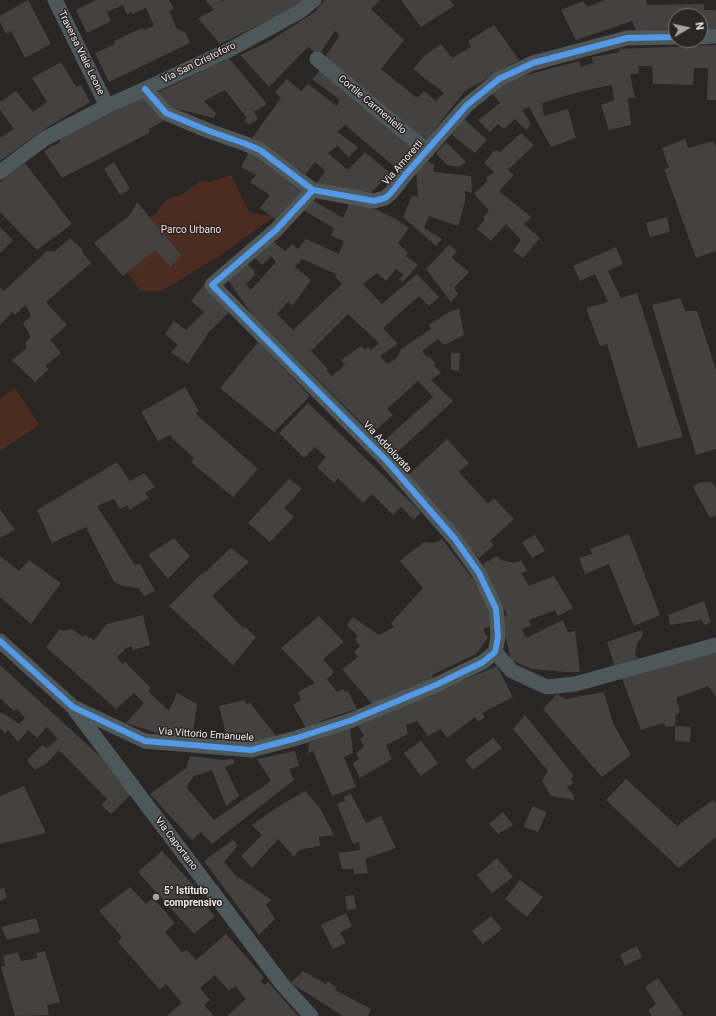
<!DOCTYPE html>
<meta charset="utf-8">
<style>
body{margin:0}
#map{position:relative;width:716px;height:1016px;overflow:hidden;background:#292625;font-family:Roboto,sans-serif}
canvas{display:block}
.north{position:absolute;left:668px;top:8px;width:40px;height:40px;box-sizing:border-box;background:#2b2523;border:1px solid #787371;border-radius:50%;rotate:81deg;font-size:11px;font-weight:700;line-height:16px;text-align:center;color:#ebe7e5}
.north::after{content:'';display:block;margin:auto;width:14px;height:18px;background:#a7a3a2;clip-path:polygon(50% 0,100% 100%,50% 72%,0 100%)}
</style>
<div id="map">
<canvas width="716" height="1016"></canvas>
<div class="north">N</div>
</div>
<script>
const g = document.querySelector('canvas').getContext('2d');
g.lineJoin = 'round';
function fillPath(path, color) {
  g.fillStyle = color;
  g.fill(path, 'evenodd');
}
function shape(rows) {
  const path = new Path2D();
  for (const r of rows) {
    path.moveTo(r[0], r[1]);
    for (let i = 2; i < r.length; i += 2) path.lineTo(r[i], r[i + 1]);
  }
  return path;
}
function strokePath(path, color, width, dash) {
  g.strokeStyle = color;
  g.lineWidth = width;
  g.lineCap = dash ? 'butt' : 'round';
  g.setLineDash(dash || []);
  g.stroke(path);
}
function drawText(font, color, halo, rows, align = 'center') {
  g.font = font + ' Roboto,sans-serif';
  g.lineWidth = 3;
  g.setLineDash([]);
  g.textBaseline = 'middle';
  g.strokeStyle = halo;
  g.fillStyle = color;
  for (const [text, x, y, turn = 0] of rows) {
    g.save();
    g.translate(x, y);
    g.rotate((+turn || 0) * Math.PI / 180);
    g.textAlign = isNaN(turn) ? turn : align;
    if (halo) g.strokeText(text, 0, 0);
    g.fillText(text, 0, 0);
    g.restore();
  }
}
fillPath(shape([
 [231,175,249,212,274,217,219,256,162,291,140,291,104,239,127,232,155,215,167,199,183,194,200,181,210,182],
 [15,388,39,424,36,426,36,427,0,451,0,399]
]), '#4c2b20');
fillPath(shape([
 [28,0,51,44,25,58,11,31,6,34,0,22,0,16],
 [96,0,169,0,174,9,169,11,177,29,186,33,190,43,109,82,95,53,115,44,114,41,142,28,144,30,154,26,146,8,132,14,131,12,127,14,123,5,107,12,111,21,87,33,76,10],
 [205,0,222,0,223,2,225,0,302,0,290,10,277,16,220,44,198,18,214,10],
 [325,0,380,0,371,9,404,40,381,69,417,98,424,91,436,101,444,93,413,69,423,57,441,44,452,58,471,47,468,41,494,25,519,60,465,91,424,143,322,61,340,35,335,31,319,55,308,47,269,87,240,55,268,42,315,12],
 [401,0,450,0,454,6,421,27],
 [605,0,646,0,647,5,704,4,704,10,716,10,716,28,700,29,700,16,676,16,676,29,636,30,632,21,576,40,561,10,583,1,587,7],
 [716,45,716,100,707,100,708,68,694,68,693,85,653,84,652,66,638,66,639,73,630,75,635,98,628,98,631,125,609,130,601,105,614,100,612,85,582,91,542,103,544,116,568,109,576,138,551,147,529,107,522,110,531,124,526,130,515,119,504,129,498,124,490,132,478,120,500,103,490,91,510,80,530,74,579,61,580,67,593,63,592,57,620,52,619,49],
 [229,58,267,104,254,112,258,119,249,125,244,120,247,118,225,90,204,101,216,113,214,118,166,106,157,93],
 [61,62,76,87,81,85,90,102,43,130,0,161,0,138,14,129,0,110,0,102,16,91,33,112,47,102,32,78],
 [324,66,417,146,396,168,345,125,337,132,358,147,349,157,337,146,328,153,348,170,365,152,390,173,371,193,332,189,317,183,325,171,315,162,306,174,252,138,281,98,275,92,287,79,301,91,308,84,337,106,340,100,312,79],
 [142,97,165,120,149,129,149,133,62,178,44,151,60,142,59,138],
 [464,119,487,140,475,153,452,135],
 [521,133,534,145,508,170,514,175,499,191,531,217,524,224,540,238,523,258,513,251,521,240,506,224,491,241,477,229,485,219,483,218,489,210,474,194,488,180,486,178,494,172,484,163,495,150,500,152],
 [685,139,688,148,713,141,716,147,716,251,696,258,664,169,669,168,662,148],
 [446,142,466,162,459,167,447,165,436,153],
 [249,152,283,173,305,189,276,220,260,208,270,195,250,182,256,175,241,167],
 [427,161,434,164,434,172,471,176,472,193,465,191,465,202,458,226,429,216,424,228,442,239,436,246,403,217,412,196,418,197,416,171],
 [114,162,130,189,120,195,104,169],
 [25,163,72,224,37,250,0,212,0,182],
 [312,200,343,218,350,201,377,210,392,217,409,228,398,243,408,253,406,256,418,265,403,282,399,279,404,275,396,269,386,281,377,273,363,284,382,304,417,274,439,297,429,306,419,296,383,328,398,344,380,356,387,364,397,358,401,349,431,329,429,325,449,312,459,309,464,335,444,345,438,339,422,351,427,357,429,356,435,363,434,365,441,373,431,380,453,401,390,459,378,446,433,397,418,381,387,409,393,415,372,433,252,315,226,277,244,261,254,270,255,275,246,284,251,290,276,262,271,256,262,265,251,254,269,238,285,251,292,244,298,249,306,239,339,254,344,241,331,236,334,228,303,210],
 [302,259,334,273,336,275,335,276,342,284,293,330,277,314,288,302,293,305,311,280,295,267],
 [348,314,379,343,371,350,368,347,365,350,361,346,341,360,345,365,332,376,326,370,328,369,311,351],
 [137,202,181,255,171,267,155,250,123,276,94,243,130,215],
 [667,217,670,232,650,237,646,223],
 [0,227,13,240,0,253],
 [70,238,83,250,82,252,91,263,46,302,67,325,50,340,61,353,45,366,49,369,35,382,12,360,26,349,26,342,30,338,29,333,23,323,31,316,28,309,25,305,15,315,12,312,0,325,0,288,4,291,47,251,54,252],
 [449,245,457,251,452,258,469,272,454,288,458,294,451,302,426,269],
 [616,247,623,264,608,271,621,298,637,293,683,437,638,448,607,344,600,346,586,308,608,302,595,274,580,281,573,266],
 [204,285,229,312,209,332,188,364,171,352,178,345,165,334,174,321,186,330,204,312,191,301],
 [680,298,685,311,697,311,716,370,716,449,696,455,652,305],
 [258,342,310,396,274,432,220,388],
 [451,353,460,353,459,371,451,370],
 [185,387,199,411,195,413,258,469,233,497,191,462,194,458,175,441,170,435,158,441,141,412],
 [308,403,421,512,414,520,401,507,393,515,372,494,363,503,338,478,334,483,317,467,326,457,315,447,304,458,279,433],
 [447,439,469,463,459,472,488,504,494,498,514,519,490,541,494,545,479,558,406,477],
 [117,462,130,481,144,473,155,487,145,493,149,498,129,510,128,505,120,509,114,499,97,506,135,565,140,564,155,591,144,596,138,588,123,586,114,582,86,527,52,543,37,510],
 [289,479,302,489,284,508,294,517,270,542,248,523],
 [711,482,716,488,716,515,710,518,693,487,698,483],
 [0,509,15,530,0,538],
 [629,534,660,615,634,626,609,564,585,574,579,558,592,554,590,549],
 [535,535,545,551,532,558,522,542],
 [174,538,190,556,168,579,148,555],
 [442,539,473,579,488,607,490,626,483,629,488,638,476,654,432,675,433,681,373,705,342,669,358,657,354,652,360,646,355,640,358,636,347,625,353,617,379,635,394,627,391,623,423,588,400,561,424,542,435,543],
 [231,548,249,562,212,596,243,628,245,627,256,637,233,665,169,606,202,573,203,574],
 [0,556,19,571,29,560,61,583,31,624,0,597],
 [497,556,501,560,515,563,521,560,527,571,521,573,529,586,554,576,573,608,558,616,555,610,529,620,531,626,522,629,526,638,563,620,568,632,575,631,580,672,566,672,531,669,511,660,501,617,507,615,483,564],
 [704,601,711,622,704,625,702,620,670,625,668,615],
 [143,615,150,645,133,650,132,646,126,648,117,657,122,664,125,662,151,688,148,691,169,711,177,693,197,704,192,740,160,734,126,723,144,703,134,693,116,709,46,647,60,629,63,631,72,629,83,637,85,635,94,640,107,624],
 [319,616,344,642,323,659,334,672,327,679,337,692,343,689,344,691,348,691,357,709,326,719,306,728,293,705,301,700,298,692,315,683,281,648],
 [642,630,643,636,637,643,635,655,638,658,615,667,607,642],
 [716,652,716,697,708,686,676,698,680,712,675,715,676,721,674,726,666,727,663,723,641,730,622,678],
 [0,665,103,759,134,791,111,814,101,805,107,799,59,750,48,762,35,770,27,760,42,745,47,748,58,739,47,727,37,738,28,730,18,742,8,730,5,733,0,728,0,714,1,712,19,724,25,718,17,709,14,711,0,698],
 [497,666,513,697,482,713,485,718,478,721,475,717,447,738,441,729,428,736,417,721,406,725,408,734,386,745,392,759,360,778,353,764,359,759,356,753,364,747,360,739,364,736,358,726,444,688],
 [604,692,613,723,631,755,602,777,543,709,557,694,567,700,571,698],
 [245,700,246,704,250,703,277,737,229,746,219,706],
 [525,715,574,776,570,779,574,783,567,787,574,796,574,800,551,796,542,781,548,771,513,729],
 [675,726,691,727,690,742,675,741],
 [350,727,353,753,344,757,356,787,332,796,313,751,308,753,309,743],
 [493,738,502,748,473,770,465,760],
 [421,741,438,763,421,776,404,753],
 [295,751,299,766,289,769,294,780,212,844,201,832,192,840,150,794,186,768,190,756,222,760,233,759,235,763,225,767,239,796,226,806,212,770,194,776,186,787,214,820,271,781,257,759],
 [626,779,677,826,713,800,716,803,716,837,679,868,606,800],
 [24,786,46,833,0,844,0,796],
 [305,791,320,808,334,835,319,837,320,846,299,850,294,857,278,839,252,868,241,856,262,835,252,825,276,808],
 [351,794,366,823,381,816,396,848,365,859,368,873,354,874,354,869,342,869,338,853,360,850,359,842,353,844,337,804,345,801,344,797],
 [532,806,547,812,538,832,524,827],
 [503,812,513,825,498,834,489,824],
 [233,840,238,845,224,862,238,878,239,877,271,900,266,905,275,919,259,935,204,861],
 [162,851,196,888,188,895,194,902,199,898,215,916,194,934,138,872],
 [497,858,513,877,492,893,477,875],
 [520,880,543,897,527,917,505,899],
 [130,887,146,904,153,898,175,923,165,932,182,952,187,950,196,960,226,934,264,977,261,981,264,985,268,982,298,1016,227,1016,246,999,235,986,229,991,215,975,200,988,210,1000,204,1005,214,1016,167,1016,182,1003,166,984,160,990,118,942,122,937,99,911],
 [4,888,7,898,0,901,0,889],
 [354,895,356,909,347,910,345,896],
 [346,913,352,926,340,933,346,943,333,949,321,925],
 [491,916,502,929,483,944,472,931],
 [36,918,40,932,7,940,1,927],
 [637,946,642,957,625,966,620,955],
 [45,951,60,1002,47,1005,49,1015,15,1016,1,967,5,966,3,956,18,952,21,961,37,958,36,953],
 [303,971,326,984,328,981,337,988,335,990,371,1009,368,1016,343,1016,291,983],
 [658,978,683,1014,681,1016,652,1016,648,1010,656,1004,645,987]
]), '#444240');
strokePath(shape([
 [55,0,107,106],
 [700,37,716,36],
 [317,59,427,151],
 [145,89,166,113,209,131,246,144,260,150,313,190,374,201,385,198,390,194,406,174,467,105,499,79,533,63,627,38,676,37],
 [0,172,44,139,107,106,145,89,231,49,299,12,314,0],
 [313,190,276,230,212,285,387,461,455,539,479,573,496,609,498,637,495,652],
 [0,641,73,707,145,741,251,750,297,738,352,720,438,684,483,662,495,652],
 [495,652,512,671,547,687,575,684,716,645],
 [75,710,282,984,311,1016]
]), '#4e585a', 15);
strokePath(shape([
 [145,89,166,113,209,131,246,144,260,150,313,190,374,201,385,198,390,194,406,174,467,105,499,79,533,63,627,38,676,37],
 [0,641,73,707,145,741,251,750,297,738,352,720,438,684,483,662,495,652,498,637,496,609,479,573,455,539,387,461,212,285,276,230,313,190]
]), '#5399e6', 6);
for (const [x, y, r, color] of [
 [156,897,4,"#a7a3a2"]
]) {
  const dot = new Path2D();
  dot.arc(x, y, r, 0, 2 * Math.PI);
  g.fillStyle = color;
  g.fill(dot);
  strokePath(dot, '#2b2523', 1.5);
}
drawText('10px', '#ebe7e5', '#2b2523', [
 ["Traversa Viale Leone",81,53,64],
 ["Via San Cristoforo",199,63,-26],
 ["Cortile Carmeniello",372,105,40],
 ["Via Amoretti",403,163,-49],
 ["Via Addolorata",387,447,47],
 ["Via Vittorio Emanuele",206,735,4],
 ["Via Caportano",176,844,53]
]);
drawText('10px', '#f0dbd4', '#2b2523', [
 ["Parco Urbano",191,230]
]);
drawText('bold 10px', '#ebe7e5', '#2b2523', [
 ["5° Istituto",164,891],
 ["comprensivo",164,903]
], 'left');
</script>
